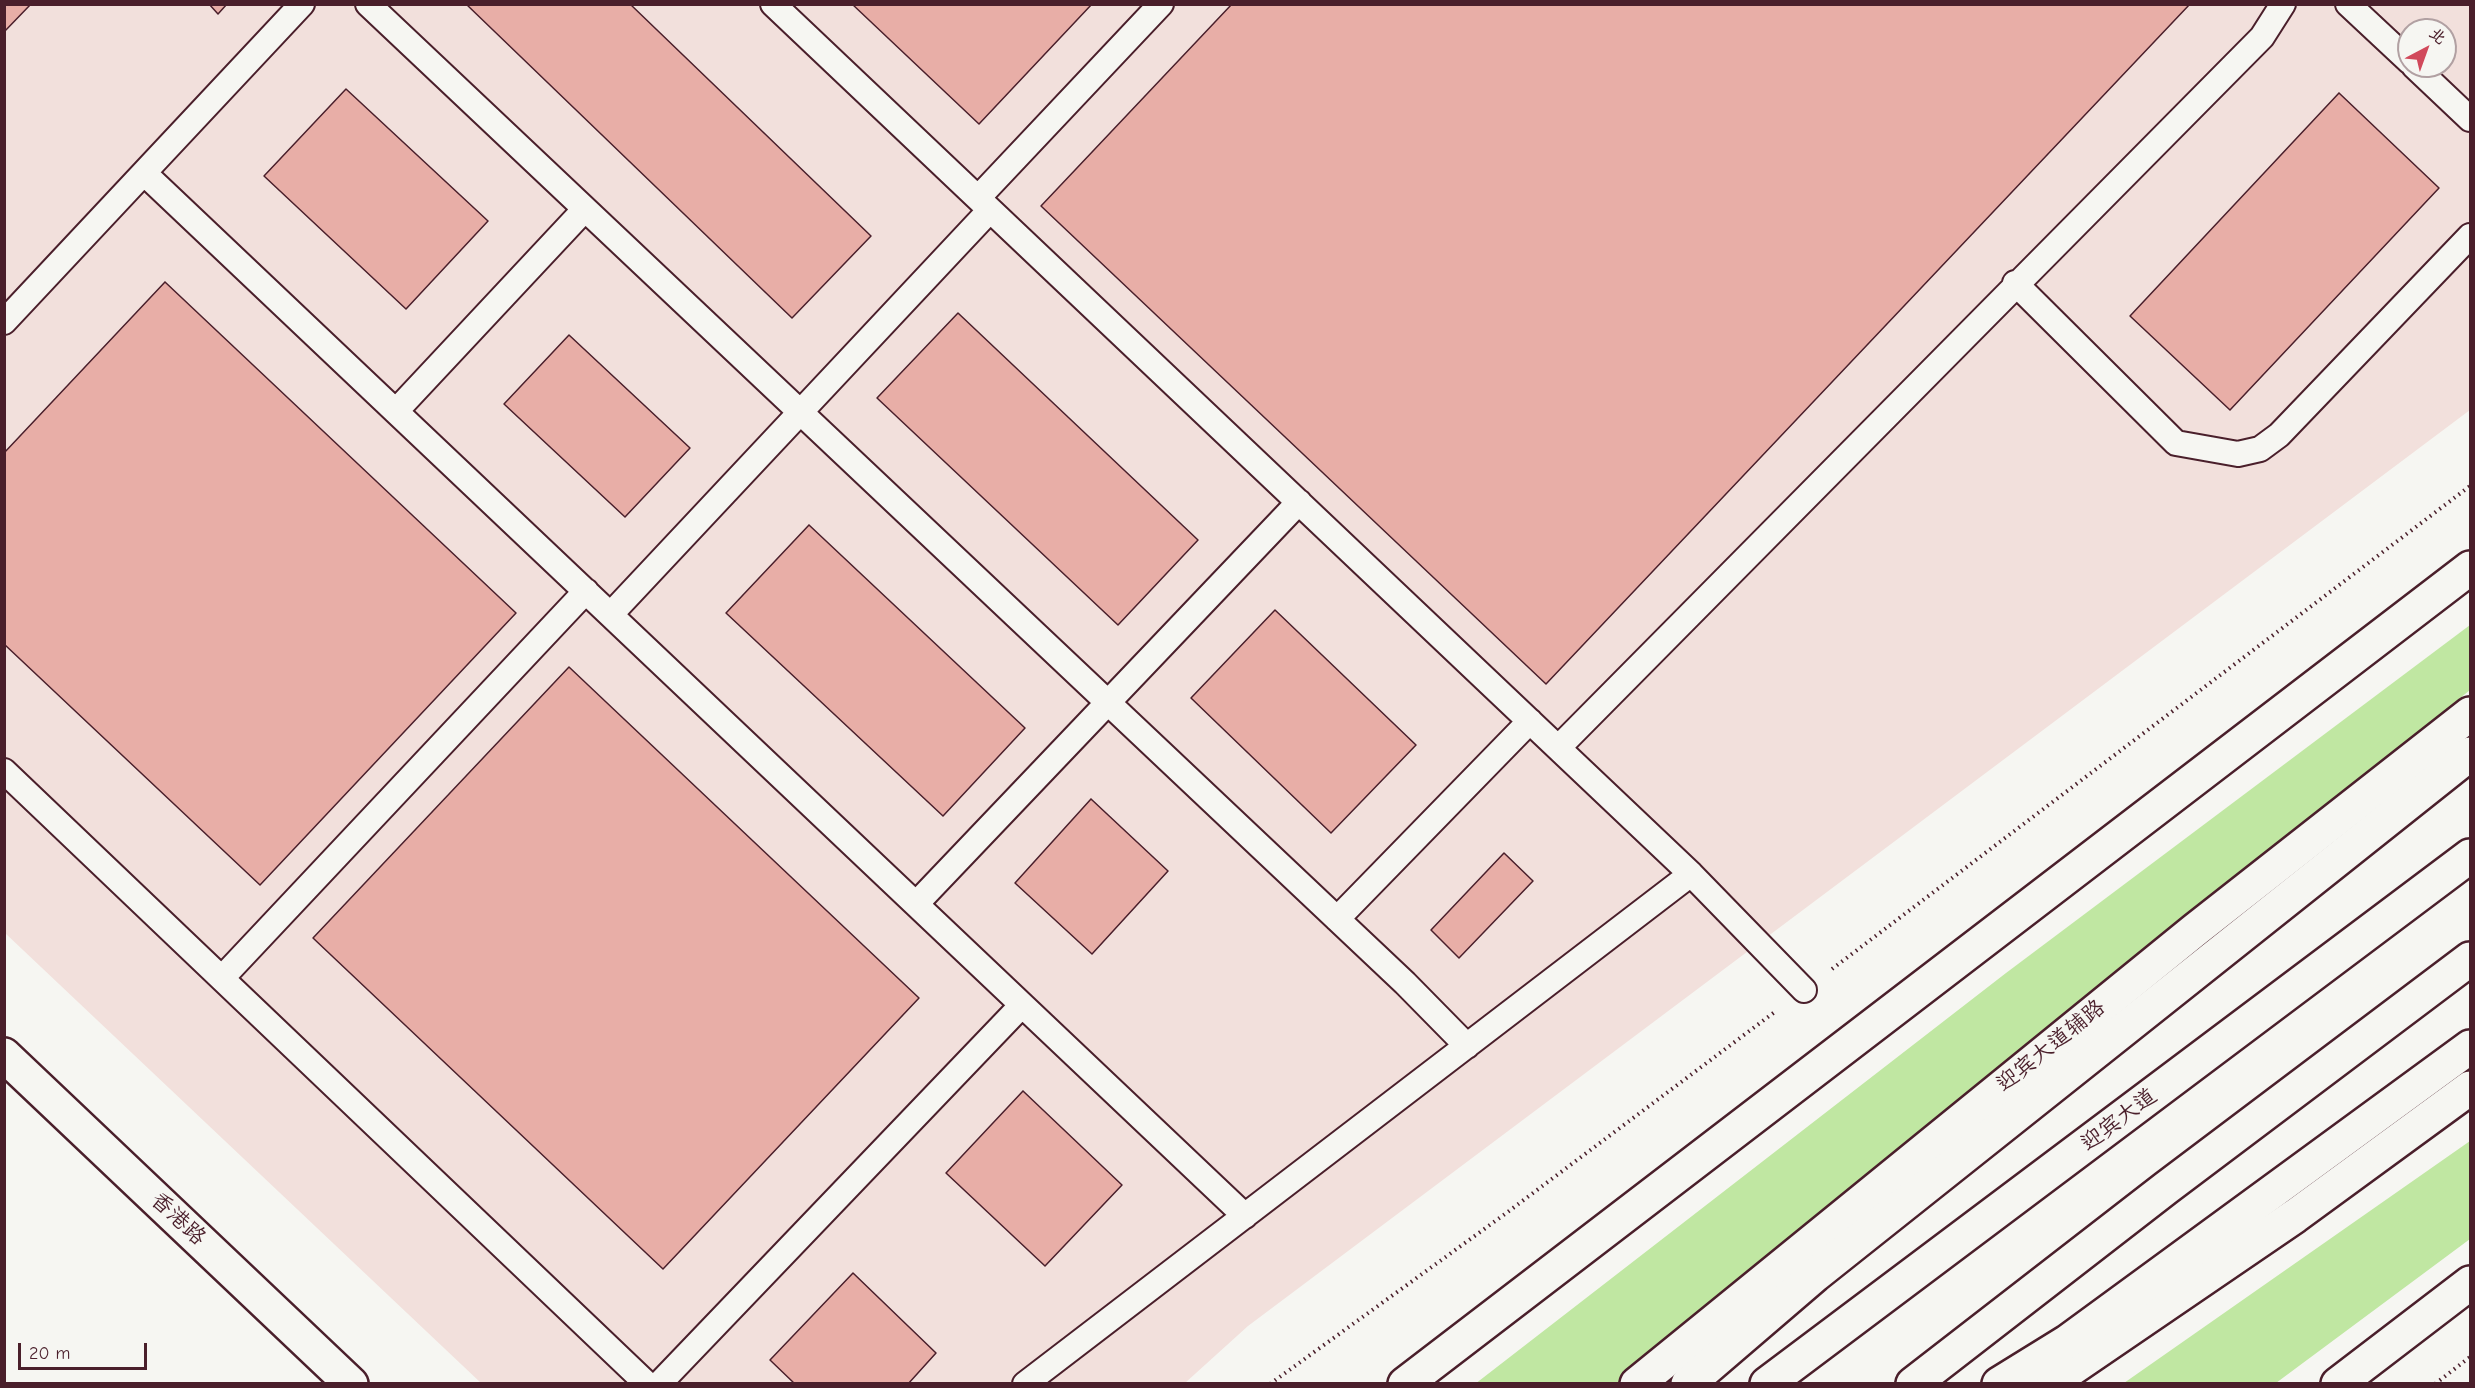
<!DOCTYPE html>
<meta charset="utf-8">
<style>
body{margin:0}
#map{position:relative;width:2475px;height:1388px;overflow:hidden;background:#f6f6f2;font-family:"Comic Neue","LXGW WenKai TC",sans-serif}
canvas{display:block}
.frame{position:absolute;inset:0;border:6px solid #4a1f2b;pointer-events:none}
.north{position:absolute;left:2397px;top:18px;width:60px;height:60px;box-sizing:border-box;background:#f6f6f2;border:2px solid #b1a0a2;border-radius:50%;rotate:41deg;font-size:16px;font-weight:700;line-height:24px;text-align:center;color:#4a1f2b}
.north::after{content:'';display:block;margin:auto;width:21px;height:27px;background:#d1495b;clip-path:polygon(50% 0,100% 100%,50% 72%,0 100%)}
.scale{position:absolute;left:18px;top:1343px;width:129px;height:27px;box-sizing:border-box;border:3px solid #4a1f2b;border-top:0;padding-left:8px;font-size:18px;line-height:21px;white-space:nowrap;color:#4a1f2b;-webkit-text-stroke:4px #f6f6f2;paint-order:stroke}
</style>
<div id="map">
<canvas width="2475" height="1388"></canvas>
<div class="frame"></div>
<div class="north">北</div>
<div class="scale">20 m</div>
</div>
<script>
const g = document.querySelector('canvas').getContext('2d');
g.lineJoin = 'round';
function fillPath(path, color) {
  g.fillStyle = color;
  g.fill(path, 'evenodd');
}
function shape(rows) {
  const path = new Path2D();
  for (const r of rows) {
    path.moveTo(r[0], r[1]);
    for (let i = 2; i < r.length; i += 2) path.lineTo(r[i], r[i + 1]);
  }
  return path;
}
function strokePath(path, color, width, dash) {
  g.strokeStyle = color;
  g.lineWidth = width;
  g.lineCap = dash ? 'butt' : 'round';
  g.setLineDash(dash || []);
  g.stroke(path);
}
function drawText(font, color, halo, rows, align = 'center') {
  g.font = font + ' "Comic Neue","LXGW WenKai TC",sans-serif';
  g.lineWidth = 6;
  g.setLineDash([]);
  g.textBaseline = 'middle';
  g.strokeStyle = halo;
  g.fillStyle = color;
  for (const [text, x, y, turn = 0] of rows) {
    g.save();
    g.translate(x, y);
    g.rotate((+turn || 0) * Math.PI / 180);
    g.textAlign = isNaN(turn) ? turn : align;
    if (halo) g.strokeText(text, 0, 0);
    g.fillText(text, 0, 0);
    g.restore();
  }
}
fillPath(shape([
 [4,5,2470,5,2470,410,1248,1326,1185,1383,481,1383,5,933],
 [2409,30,2445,30,2445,66,2409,66]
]), '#f2e0dc');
fillPath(shape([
 [2470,625,2470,690,1617,1383,1475,1384,2006,973],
 [2470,1141,2470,1239,2276,1383,2124,1383]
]), '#c0e7a2');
const building = shape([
 [4,4,31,4,4,32,4,4],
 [209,4,227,4,218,14,209,4],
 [466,4,630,4,871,236,792,318,466,4],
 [852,4,1092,4,979,124,852,4],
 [1232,4,2190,4,1546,684,1041,206,1232,4],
 [346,89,488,221,406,309,264,176,346,89],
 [2339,93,2439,188,2230,410,2130,316,2339,93],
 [165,282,516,613,260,885,4,644,4,453,165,282],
 [958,313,1198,540,1118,625,877,398,958,313],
 [569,335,690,448,625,517,504,404,569,335],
 [809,525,1025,728,943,816,726,613,809,525],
 [1275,610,1416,745,1331,833,1191,698,1275,610],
 [569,667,919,998,663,1269,313,938,569,667],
 [1091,799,1168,871,1092,954,1015,883,1091,799],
 [1504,853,1533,881,1459,958,1431,930,1504,853],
 [1023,1091,1122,1185,1045,1266,946,1173,1023,1091],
 [853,1273,936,1353,908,1384,795,1384,770,1360,853,1273]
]);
fillPath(building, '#e8aea7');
strokePath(building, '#4a1f2b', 1.5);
const service = shape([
 [368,4,1405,983,1467,1046],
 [773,4,1691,874,1804,990],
 [2348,4,2409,61],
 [2414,66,2470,119],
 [144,173,1245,1216],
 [978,198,1161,4],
 [2015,283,2176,443,2238,454,2260,449,2279,435,2470,236],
 [4,322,302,4],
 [396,411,585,209],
 [611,614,990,210],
 [1558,748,2262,37,2283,4],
 [4,771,647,1384],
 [916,904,1299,502],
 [1337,919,1530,721],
 [222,978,586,591],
 [659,1384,1022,1005],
 [1025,1384,1691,874]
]);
const tertiary = shape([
 [4,1055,351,1384],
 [1405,1384,2470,568],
 [2338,1384,2470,1283]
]);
const primary = shape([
 [1637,1384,2195,930,2470,714],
 [2049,1384,2295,1216,2470,1088]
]);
const trunk = shape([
 [1688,1384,1815,1275,2470,754],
 [1767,1384,2470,856],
 [1913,1384,2166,1188,2470,959],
 [1999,1384,2067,1342,2470,1047]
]);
strokePath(service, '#4a1f2b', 28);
strokePath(tertiary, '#4a1f2b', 38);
strokePath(primary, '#4a1f2b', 38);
strokePath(trunk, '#4a1f2b', 38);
strokePath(shape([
 [1832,969,2470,486],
 [1270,1384,1505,1214,1776,1011],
 [2435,1384,2470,1357]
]), '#4a1f2b', 4, [1.5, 4.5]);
strokePath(service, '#f6f6f2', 24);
strokePath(tertiary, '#f6f6f2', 33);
strokePath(primary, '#f6f6f2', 33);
strokePath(trunk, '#f6f6f2', 33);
drawText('22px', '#4a1f2b', '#f6f6f2', [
 ["迎宾大道辅路",2051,1046,-39],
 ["迎宾大道",2119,1120,-37],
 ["香港路",178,1219,43]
]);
</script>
